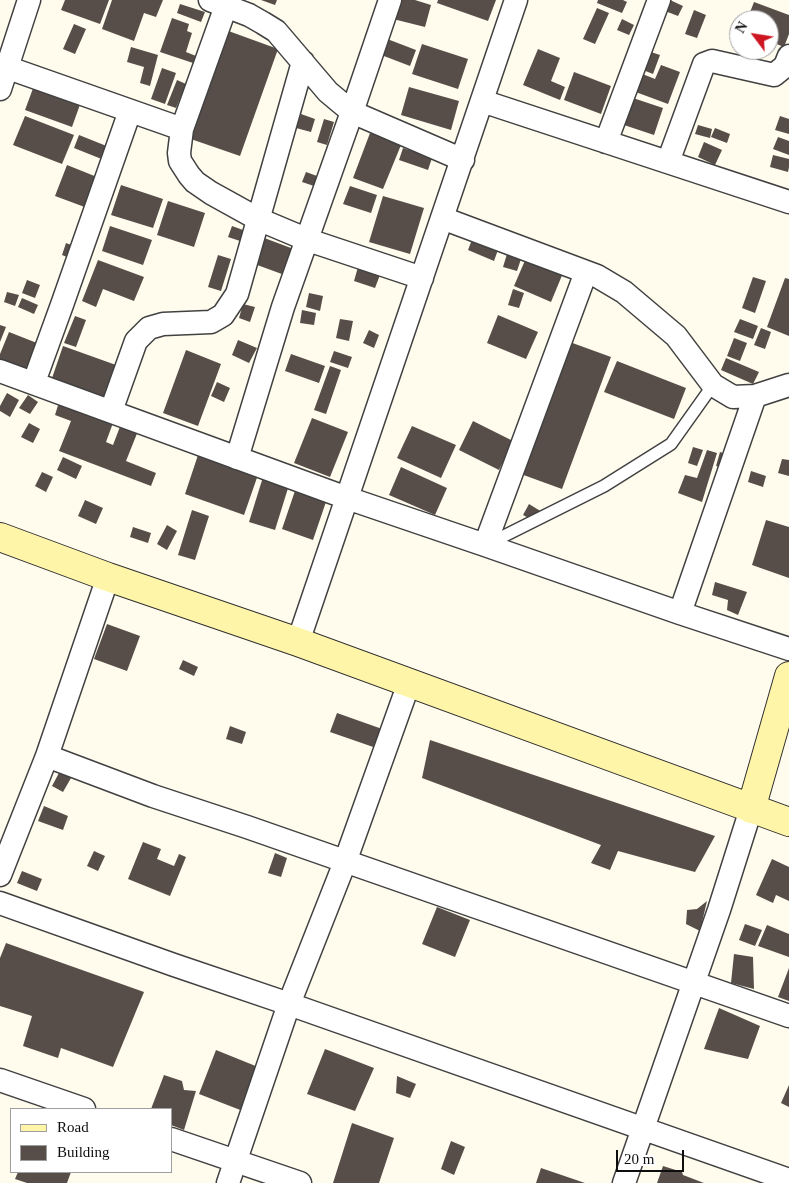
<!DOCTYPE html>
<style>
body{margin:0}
#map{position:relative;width:789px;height:1183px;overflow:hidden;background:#fffcee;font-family:Georgia,serif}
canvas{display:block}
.legend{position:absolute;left:10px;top:1108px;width:162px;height:65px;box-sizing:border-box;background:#fff;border:1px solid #9f9f9f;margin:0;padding:6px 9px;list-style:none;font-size:15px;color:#0e0e0e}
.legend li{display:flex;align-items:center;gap:10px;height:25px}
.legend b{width:25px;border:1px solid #9f9f9f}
.north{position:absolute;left:729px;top:10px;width:50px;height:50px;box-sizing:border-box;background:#fff;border:1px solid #9f9f9f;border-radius:50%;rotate:301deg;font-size:14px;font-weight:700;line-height:20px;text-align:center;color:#0e0e0e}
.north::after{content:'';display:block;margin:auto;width:18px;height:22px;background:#cd1620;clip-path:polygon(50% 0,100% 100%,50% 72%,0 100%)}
.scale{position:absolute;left:616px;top:1150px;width:68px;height:22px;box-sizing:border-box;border:2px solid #0e0e0e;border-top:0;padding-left:6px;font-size:15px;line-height:18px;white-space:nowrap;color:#0e0e0e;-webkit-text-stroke:4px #fff;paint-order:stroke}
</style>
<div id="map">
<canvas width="789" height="1183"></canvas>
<ul class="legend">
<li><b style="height:6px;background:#fff5a9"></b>Road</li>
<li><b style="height:14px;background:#584e49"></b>Building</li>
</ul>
<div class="north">N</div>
<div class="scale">20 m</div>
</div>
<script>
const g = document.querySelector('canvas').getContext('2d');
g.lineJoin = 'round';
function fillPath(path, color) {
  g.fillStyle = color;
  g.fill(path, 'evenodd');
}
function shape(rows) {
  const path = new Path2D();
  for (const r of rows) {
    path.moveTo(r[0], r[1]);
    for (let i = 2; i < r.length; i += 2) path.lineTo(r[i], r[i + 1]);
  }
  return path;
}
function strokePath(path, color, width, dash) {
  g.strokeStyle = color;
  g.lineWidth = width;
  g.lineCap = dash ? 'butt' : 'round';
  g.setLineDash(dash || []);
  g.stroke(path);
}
fillPath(shape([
 [65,0,109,0,100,24,61,10],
 [112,0,163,0,156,17,144,13,134,41,102,29],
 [261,0,277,0,275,5],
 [398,0,415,0,431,5,425,27,393,19],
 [438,0,496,0,488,21,437,3],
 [598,0,623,0,627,2,622,13,597,3],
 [670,0,683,6,678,16,665,11],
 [754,2,789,15,789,34,784,47,769,41,769,20,747,20],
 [180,4,205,12,201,22,177,13],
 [597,8,609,13,595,44,583,39],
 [694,10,706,15,697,38,685,34],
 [172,18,189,24,187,31,192,33,186,52,196,56,193,63,160,52],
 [622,19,634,25,629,35,617,30],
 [74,24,86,29,75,54,63,49],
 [223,29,278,49,240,156,185,137],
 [382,37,416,50,410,66,376,53],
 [422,44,468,59,458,89,412,74],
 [131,47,158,55,150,86,140,83,144,67,127,62],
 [538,49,560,58,551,81,565,87,560,100,523,85],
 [645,50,660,55,653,74,638,68],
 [661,65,680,72,668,104,633,91,640,73,655,79],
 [162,68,176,73,165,104,151,99],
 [574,72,611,86,601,114,564,100],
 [177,80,186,84,176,108,167,105],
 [35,83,82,99,72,127,25,110],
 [409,87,459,101,451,130,401,115],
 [627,96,663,108,654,135,618,123],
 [301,114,315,119,311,132,296,128],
 [25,116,74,135,62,164,13,145],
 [780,116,789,119,789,134,775,130],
 [324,119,334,122,327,145,317,142],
 [698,125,712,129,710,138,695,134],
 [715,128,730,134,727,143,711,137],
 [370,133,401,145,383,189,353,178],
 [79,135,114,149,109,162,74,148],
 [778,137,789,141,789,155,773,149],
 [704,142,722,150,715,165,698,157],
 [403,148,432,158,428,170,399,160],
 [773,155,789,159,789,167,788,172,770,167],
 [67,165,102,179,90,209,55,196],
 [306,172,317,176,314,186,302,182],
 [121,185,163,199,153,228,111,215],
 [350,186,377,195,371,213,343,204],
 [383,196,424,208,410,254,369,242],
 [168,201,205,213,194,247,157,235],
 [110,226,152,240,143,265,102,251],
 [232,226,243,230,240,241,228,237],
 [259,236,299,251,290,277,249,262],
 [473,237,499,247,494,261,468,250],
 [66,243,82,249,77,261,62,255],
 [507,254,521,259,517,271,503,267],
 [218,255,231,259,221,291,208,287],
 [526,258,563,273,551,302,514,286],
 [98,260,144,277,134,301,103,289,96,307,82,301],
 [358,267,380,275,375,288,354,281],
 [753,277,766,281,755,313,742,308],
 [785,278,789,279,789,336,767,327],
 [27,280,40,285,35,298,22,293],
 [513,289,524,293,519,308,508,305],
 [7,292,19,295,15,306,4,302],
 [309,293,323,296,320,311,306,307],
 [22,298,38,305,34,314,18,307],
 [243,304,255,307,250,322,239,318],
 [302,310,316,313,314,325,300,323],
 [498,315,538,332,526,359,487,343],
 [75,316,86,320,76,347,64,343],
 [340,319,353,321,349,341,336,338],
 [740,319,758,326,753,339,734,332],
 [0,325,6,327,0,342],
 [761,328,771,332,765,349,754,345],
 [369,330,379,335,374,348,363,343],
 [9,332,42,345,30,372,0,359,0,354],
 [734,338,747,343,740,361,727,356],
 [238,340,257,348,249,363,232,355],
 [567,341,611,357,562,489,518,473],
 [63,346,116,365,104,399,51,381],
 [186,350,221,364,198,426,163,413],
 [334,351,352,357,348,368,330,362],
 [291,354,325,366,319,383,285,371],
 [726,358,759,372,753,384,721,370],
 [617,361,686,388,674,419,604,392],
 [330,366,341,370,326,414,314,410],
 [217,382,230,388,224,402,211,396],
 [7,393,19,400,10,417,0,411,0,406],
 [28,395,38,402,30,414,19,408],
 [59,402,113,423,106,442,113,445,121,424,138,431,126,461,156,473,151,486,59,451,71,421,55,415],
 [312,418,348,432,330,477,294,463],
 [473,421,513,441,499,470,459,450],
 [29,423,40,429,33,443,21,437],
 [412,426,456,445,441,478,397,458],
 [693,447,703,450,697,466,688,463],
 [200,449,260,469,244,515,185,494],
 [707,450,717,453,702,502,678,493,685,475,697,478],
 [720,452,732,456,727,469,716,466],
 [63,457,82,466,76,479,57,470],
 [782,459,789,460,789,476,778,473],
 [401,467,447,488,435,515,389,495],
 [751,471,766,476,763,487,748,482],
 [42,472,53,477,46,492,35,486],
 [263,477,289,485,275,530,249,522],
 [298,482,329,493,313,540,282,529],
 [85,500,103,508,96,524,78,516],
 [529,504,542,512,536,522,523,515],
 [192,510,209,516,195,560,178,555],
 [766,520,789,527,789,578,752,565],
 [167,525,177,531,167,550,157,544],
 [133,527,151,533,148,543,130,537],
 [715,582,747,592,738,615,727,610,728,600,712,595],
 [107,624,140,636,127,671,94,659],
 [183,660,198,667,194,676,179,669],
 [337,713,385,730,379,749,330,732],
 [230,726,246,732,242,744,226,739],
 [430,740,715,836,695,872,618,851,610,870,591,863,601,845,422,778],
 [60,771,71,778,63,792,52,786],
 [44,806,68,816,63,830,38,821],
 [143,842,161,849,157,859,174,866,179,854,186,857,170,896,128,879],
 [94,851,105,856,98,871,87,866],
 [275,853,287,858,281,877,268,873],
 [772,859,789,867,789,901,776,895,773,903,756,895],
 [22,871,42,879,37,891,17,883],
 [707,901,700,931,686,924,687,910,697,909],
 [437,907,470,920,455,957,422,944],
 [745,924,762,930,755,946,739,940],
 [767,925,789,934,789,957,758,946],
 [6,943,144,992,113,1067,61,1048,58,1058,23,1046,32,1016,0,1006,0,958],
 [734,954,753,957,754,989,731,983],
 [789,968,789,1001,778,997],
 [719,1008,760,1026,748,1059,704,1049],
 [325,1049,374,1068,355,1111,307,1094],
 [216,1050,263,1069,248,1113,199,1094],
 [164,1075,182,1081,184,1090,196,1091,184,1130,171,1125,171,1109,151,1109],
 [397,1076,416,1084,410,1098,396,1093],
 [789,1085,789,1107,781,1103],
 [352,1123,394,1138,379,1183,333,1183],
 [451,1141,465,1147,454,1175,441,1169],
 [663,1166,682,1172,683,1175,704,1183,657,1183],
 [541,1168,585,1183,536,1183],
 [18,1172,71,1172,67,1183,27,1183,15,1179]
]), '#584e49');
const lane = shape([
 [486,545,604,486,671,444,713,385]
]);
const street = shape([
 [210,0,249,15,263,23,276,31,328,92,352,112,463,160],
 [226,6,182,129,179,153,180,161,189,175,195,182,211,193,258,219,308,240,422,278],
 [0,65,182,129],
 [0,89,29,0],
 [482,101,789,202],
 [606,142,659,0],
 [668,162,704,64,712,61,774,75,785,66,789,56],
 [442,218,597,276,624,292,676,336,713,385,733,397,755,396,789,385],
 [0,371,347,498,485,545,680,613,789,649],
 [34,382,63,302,130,111],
 [111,411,136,341,149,328,163,324,211,322,223,315,237,294,303,62],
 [237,458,283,307,352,112,390,0],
 [485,545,586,272],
 [680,613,755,396],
 [298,642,516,0],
 [47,756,153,796,247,827,789,1016],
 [0,875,47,756,108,577],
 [0,903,174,965,289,1004,789,1180],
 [0,1080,84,1109],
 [171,1139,300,1183],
 [228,1183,289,1004,345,862,409,683],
 [624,1183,719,910,751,809]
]);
const secondary = shape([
 [0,537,108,577,298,642,789,822],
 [751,809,789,676]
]);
strokePath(lane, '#414141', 14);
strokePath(street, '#414141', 25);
strokePath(secondary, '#303030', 30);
strokePath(lane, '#fff', 11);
strokePath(street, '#fff', 22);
strokePath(secondary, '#fff5a9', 28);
</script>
